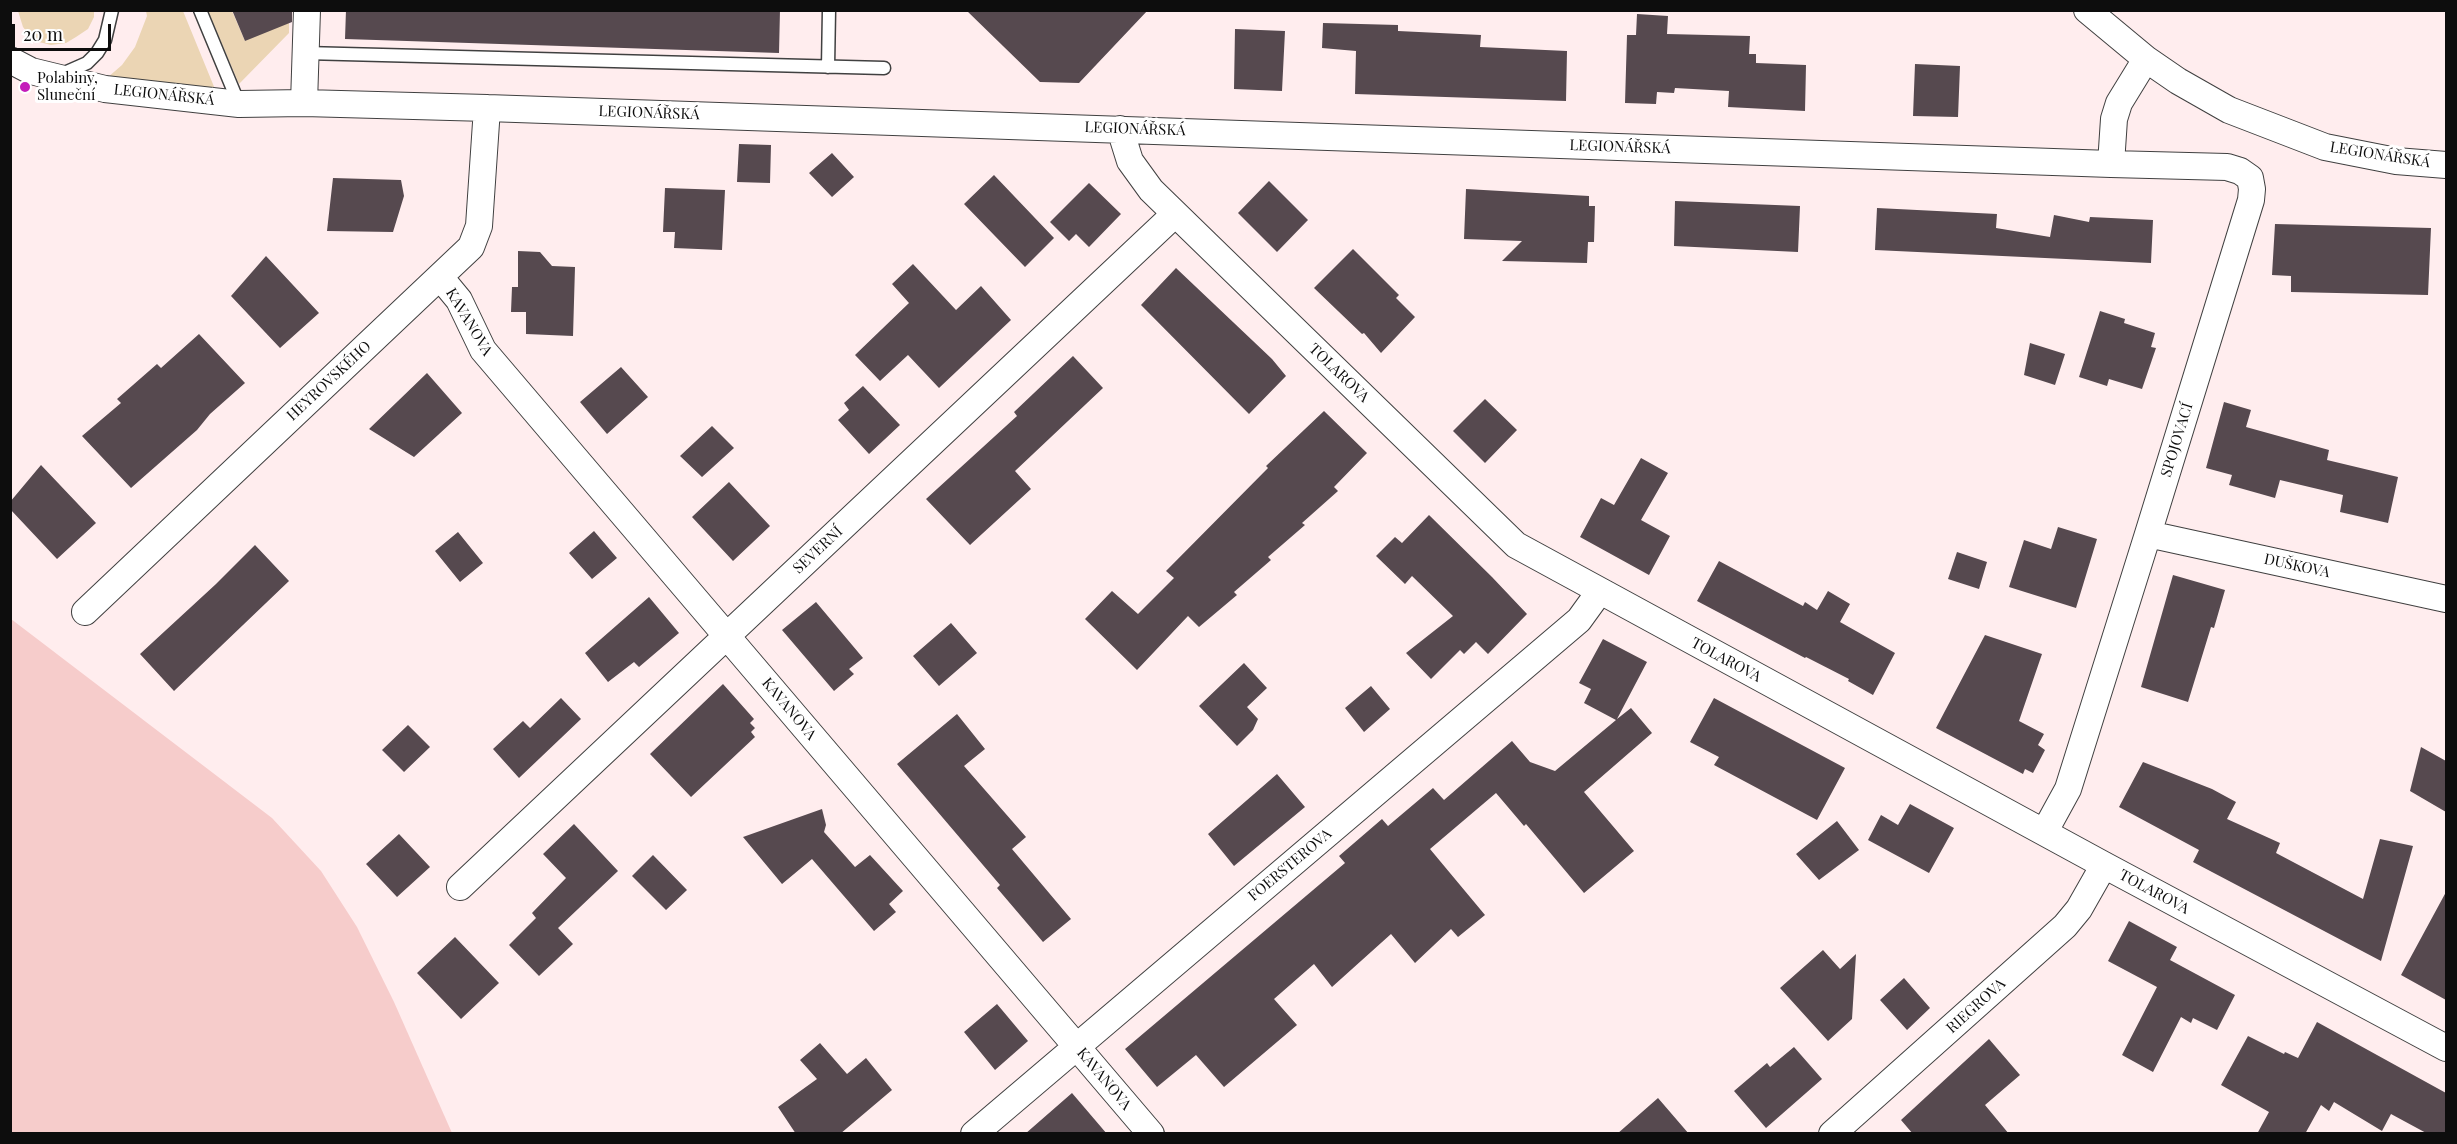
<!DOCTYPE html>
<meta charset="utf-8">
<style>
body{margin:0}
#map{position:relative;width:2457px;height:1144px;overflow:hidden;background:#ffedee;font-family:"Playfair Display",serif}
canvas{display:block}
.frame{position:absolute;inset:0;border:12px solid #0d0d0d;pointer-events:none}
.scale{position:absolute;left:12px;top:24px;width:99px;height:27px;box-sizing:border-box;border:3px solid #0d0d0d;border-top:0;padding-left:8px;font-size:18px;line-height:21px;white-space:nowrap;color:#0d0d0d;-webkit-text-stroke:4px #fff;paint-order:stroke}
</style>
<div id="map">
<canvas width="2457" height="1144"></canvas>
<div class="frame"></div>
<div class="scale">20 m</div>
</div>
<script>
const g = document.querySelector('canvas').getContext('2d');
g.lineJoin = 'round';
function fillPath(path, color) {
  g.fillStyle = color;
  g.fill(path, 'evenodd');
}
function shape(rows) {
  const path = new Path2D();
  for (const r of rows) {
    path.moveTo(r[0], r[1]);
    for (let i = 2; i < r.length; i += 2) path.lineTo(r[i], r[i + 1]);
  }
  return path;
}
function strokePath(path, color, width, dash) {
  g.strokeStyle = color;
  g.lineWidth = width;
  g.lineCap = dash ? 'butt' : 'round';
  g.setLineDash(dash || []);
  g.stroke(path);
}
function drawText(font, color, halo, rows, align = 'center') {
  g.font = font + ' "Playfair Display",serif';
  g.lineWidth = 6;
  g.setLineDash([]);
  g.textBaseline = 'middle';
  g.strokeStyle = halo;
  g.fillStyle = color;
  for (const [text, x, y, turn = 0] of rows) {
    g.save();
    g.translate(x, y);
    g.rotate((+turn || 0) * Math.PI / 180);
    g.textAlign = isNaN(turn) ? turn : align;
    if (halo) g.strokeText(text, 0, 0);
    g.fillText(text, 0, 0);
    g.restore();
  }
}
fillPath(shape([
 [11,619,272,818,321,871,357,927,394,1002,452,1133,11,1133]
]), '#f6cccb');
fillPath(shape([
 [18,11,94,11,94,17,88,29,76,37,66,43,51,45,39,42,30,36,23,27],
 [146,11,183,11,217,94,107,78,122,65,135,47,147,16],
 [208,11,232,11,245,41,289,11,289,33,239,84]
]), '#ebd5b4');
fillPath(shape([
 [232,10,292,10,292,22,245,41],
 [346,10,780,10,779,53,345,39],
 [966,10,1148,10,1079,83,1040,82],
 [1637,14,1668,16,1667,34,1750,36,1749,54,1756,54,1756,63,1806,65,1805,111,1728,107,1729,91,1675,88,1674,93,1657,92,1656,104,1625,103,1627,35,1636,35],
 [1323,23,1398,25,1398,31,1481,35,1480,47,1567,51,1566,101,1355,94,1356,51,1322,48],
 [1235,29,1285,31,1282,91,1234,89],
 [1915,64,1960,66,1958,117,1913,116],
 [739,144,771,145,770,183,737,182],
 [832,153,854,177,832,197,809,173],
 [994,175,1054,238,1025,267,964,204],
 [333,178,401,180,404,196,393,232,327,231],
 [1269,181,1308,220,1277,252,1238,213],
 [1089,183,1121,214,1089,247,1076,234,1069,241,1050,222],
 [665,188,725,190,722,250,674,248,675,232,663,232],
 [1466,189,1589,196,1589,206,1595,206,1594,242,1588,242,1587,263,1502,261,1522,241,1464,239],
 [1675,201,1800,206,1798,252,1674,246],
 [1877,208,1997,214,1996,228,2050,237,2054,215,2089,222,2090,217,2153,220,2151,263,1875,250],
 [2275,224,2431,228,2428,295,2291,292,2291,276,2272,275],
 [1353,249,1399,295,1396,298,1415,317,1381,353,1364,333,1362,334,1314,288],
 [518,251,540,252,552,266,575,267,573,336,526,334,526,312,511,312,512,287,518,287],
 [266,256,319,313,280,348,231,296],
 [913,264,956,310,981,286,1011,320,939,388,908,355,880,381,855,355,909,303,892,284],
 [1176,268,1272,359,1286,376,1249,414,1141,305],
 [2100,311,2125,319,2124,323,2155,333,2151,347,2156,348,2142,389,2109,379,2107,386,2079,377],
 [199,334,245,383,210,414,197,430,131,488,82,436,121,403,117,399,157,364,161,368],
 [2030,343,2065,354,2055,385,2024,375],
 [1073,356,1103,388,1015,471,1031,489,970,545,926,499,1017,416,1014,412],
 [621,367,648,397,607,434,580,402],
 [427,373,462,413,414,457,369,429],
 [863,386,900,425,869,454,838,420,849,410,844,403],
 [1485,399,1517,430,1485,463,1453,431],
 [2224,402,2251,410,2246,427,2329,450,2327,460,2398,477,2388,523,2340,512,2343,495,2280,480,2275,498,2229,485,2232,475,2206,468],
 [1324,411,1367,453,1334,487,1338,491,1302,523,1305,525,1268,557,1271,560,1234,592,1237,595,1199,627,1188,616,1137,670,1085,619,1112,591,1138,614,1174,578,1166,571,1268,468,1266,466],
 [712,426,734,448,702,477,680,456],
 [1641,458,1668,473,1641,520,1670,536,1649,575,1580,537,1601,498,1614,505],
 [41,465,96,523,57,559,10,509,10,502],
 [729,482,770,526,733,561,692,517],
 [1429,515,1492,577,1527,614,1488,654,1476,642,1464,654,1460,650,1431,679,1406,653,1453,616,1412,576,1405,584,1376,556,1395,537,1402,543],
 [2058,527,2097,539,2076,608,2009,587,2024,540,2051,549],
 [594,531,617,558,592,579,569,553],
 [458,532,483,563,460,582,435,551],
 [255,545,289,581,174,691,140,654,216,584],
 [1957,552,1987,562,1979,589,1948,579],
 [1719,561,1803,606,1805,602,1817,610,1828,591,1850,604,1840,622,1895,653,1873,695,1848,681,1849,679,1806,657,1805,658,1697,601],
 [2173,575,2225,590,2214,628,2211,627,2188,702,2141,687],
 [649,597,679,633,639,667,634,662,608,682,585,653],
 [816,602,863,658,849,669,854,674,834,691,782,630],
 [951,623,977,653,939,686,913,656],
 [1985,635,2042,654,2019,721,2044,734,2038,745,2045,750,2033,773,2025,769,2023,774,1936,728],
 [1603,639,1647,662,1617,719,1631,708,1652,733,1584,792,1634,851,1584,893,1526,824,1524,826,1496,793,1430,849,1485,915,1458,937,1451,929,1415,963,1391,934,1332,987,1314,964,1274,999,1297,1025,1224,1087,1196,1055,1157,1087,1125,1049,1345,863,1339,856,1382,819,1388,826,1433,788,1444,800,1512,741,1530,762,1555,771,1616,720,1584,703,1591,689,1579,683],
 [1244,663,1267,688,1247,707,1258,719,1253,730,1237,746,1199,706],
 [723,684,754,719,750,723,755,728,751,732,755,737,691,797,650,754],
 [1371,686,1390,709,1364,732,1345,708],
 [561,698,581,719,519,778,493,749,523,721,530,728],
 [1714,698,1845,768,1817,820,1714,765,1719,757,1690,742],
 [957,714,985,749,964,766,1026,837,1012,849,1071,919,1043,942,997,888,1000,885,897,764],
 [408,725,430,747,404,772,382,750],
 [2421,747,2446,761,2446,812,2410,791],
 [2143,762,2212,789,2236,802,2227,819,2280,843,2276,853,2363,899,2380,839,2413,846,2381,961,2193,862,2199,850,2119,807],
 [1277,774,1305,807,1234,866,1208,834],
 [1910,804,1954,828,1929,873,1868,840,1881,815,1898,825],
 [822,809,826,825,824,832,855,867,870,855,903,891,889,904,896,912,874,931,812,859,782,884,743,837],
 [1837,821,1859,850,1819,880,1796,854],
 [574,824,618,871,558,928,573,944,539,976,509,945,536,918,532,913,566,878,543,854],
 [399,834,430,867,397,897,366,864],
 [653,855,687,890,666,910,632,876],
 [2446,892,2446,1000,2401,975],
 [2129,921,2177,947,2170,960,2235,995,2217,1030,2193,1018,2191,1023,2181,1017,2153,1072,2122,1055,2157,987,2108,961],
 [455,937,499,983,461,1019,417,973],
 [1823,950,1840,969,1856,954,1852,1019,1828,1041,1780,988],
 [1904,978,1930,1008,1907,1030,1880,1000],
 [997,1004,1028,1041,995,1070,964,1032],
 [2317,1022,2446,1093,2446,1134,2428,1134,2391,1114,2382,1131,2334,1102,2329,1111,2321,1105,2305,1134,2257,1134,2269,1112,2221,1085,2248,1036,2284,1054,2285,1052,2298,1058],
 [1989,1039,2020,1075,1985,1105,2009,1134,1913,1134,1901,1120],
 [820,1043,847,1074,866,1058,892,1090,840,1134,796,1134,778,1107,817,1079,800,1060],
 [1794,1047,1822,1079,1766,1128,1734,1091,1767,1063,1770,1067],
 [1072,1093,1107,1134,1025,1134],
 [1658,1098,1689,1134,1617,1134]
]), '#56494f');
const lane = shape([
 [200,10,239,104],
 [305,53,884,68],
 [828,67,829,10],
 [62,74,87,63,97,53,105,40,112,10]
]);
const street = shape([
 [2087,10,2146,59,2178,81,2229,110,2325,147,2396,161,2446,165],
 [10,60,31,71,105,89,239,104,304,103,487,108,2111,164,2114,119,2119,103,2146,59],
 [304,103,307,10],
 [1120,129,1130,161,1151,190,1516,545,2104,865,2446,1048],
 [440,277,459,300,483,350,1151,1134],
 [2148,534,2446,599],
 [85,612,471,247,479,226,487,108],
 [2045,831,2068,789,2148,534,2251,200,2252,189,2250,178,2240,171,2227,167,2111,164],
 [460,887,1175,214],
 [974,1134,1579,620,1600,591],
 [1832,1134,2065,926,2079,909,2104,865]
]);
strokePath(lane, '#404040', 15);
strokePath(street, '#404040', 28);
strokePath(lane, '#fff', 12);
strokePath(street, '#fff', 26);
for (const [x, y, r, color] of [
 [25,87,6,"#c41dba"]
]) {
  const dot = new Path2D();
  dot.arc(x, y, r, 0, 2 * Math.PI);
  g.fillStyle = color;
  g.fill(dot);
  strokePath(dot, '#fff', 2);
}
drawText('15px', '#0d0d0d', '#fff', [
 ["Polabiny,",37,78],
 ["Sluneční",37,95]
], 'left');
drawText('15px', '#0d0d0d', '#fff', [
 ["LEGIONÁŘSKÁ",164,95,6],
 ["LEGIONÁŘSKÁ",649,113,2],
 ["LEGIONÁŘSKÁ",1135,129,2],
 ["LEGIONÁŘSKÁ",1620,147,2],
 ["LEGIONÁŘSKÁ",2380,155,9],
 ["KAVANOVA",469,322,59],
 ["TOLAROVA",1339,373,44],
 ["HEYROVSKÉHO",329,381,-43],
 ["SPOJOVACÍ",2177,440,-73],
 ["SEVERNÍ",818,550,-43],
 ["DUŠKOVA",2297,566,12],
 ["TOLAROVA",1726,660,28],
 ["KAVANOVA",789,709,50],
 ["FOERSTEROVA",1290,865,-40],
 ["TOLAROVA",2154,892,28],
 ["RIEGROVA",1976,1006,-42],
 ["KAVANOVA",1104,1079,50]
]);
</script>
